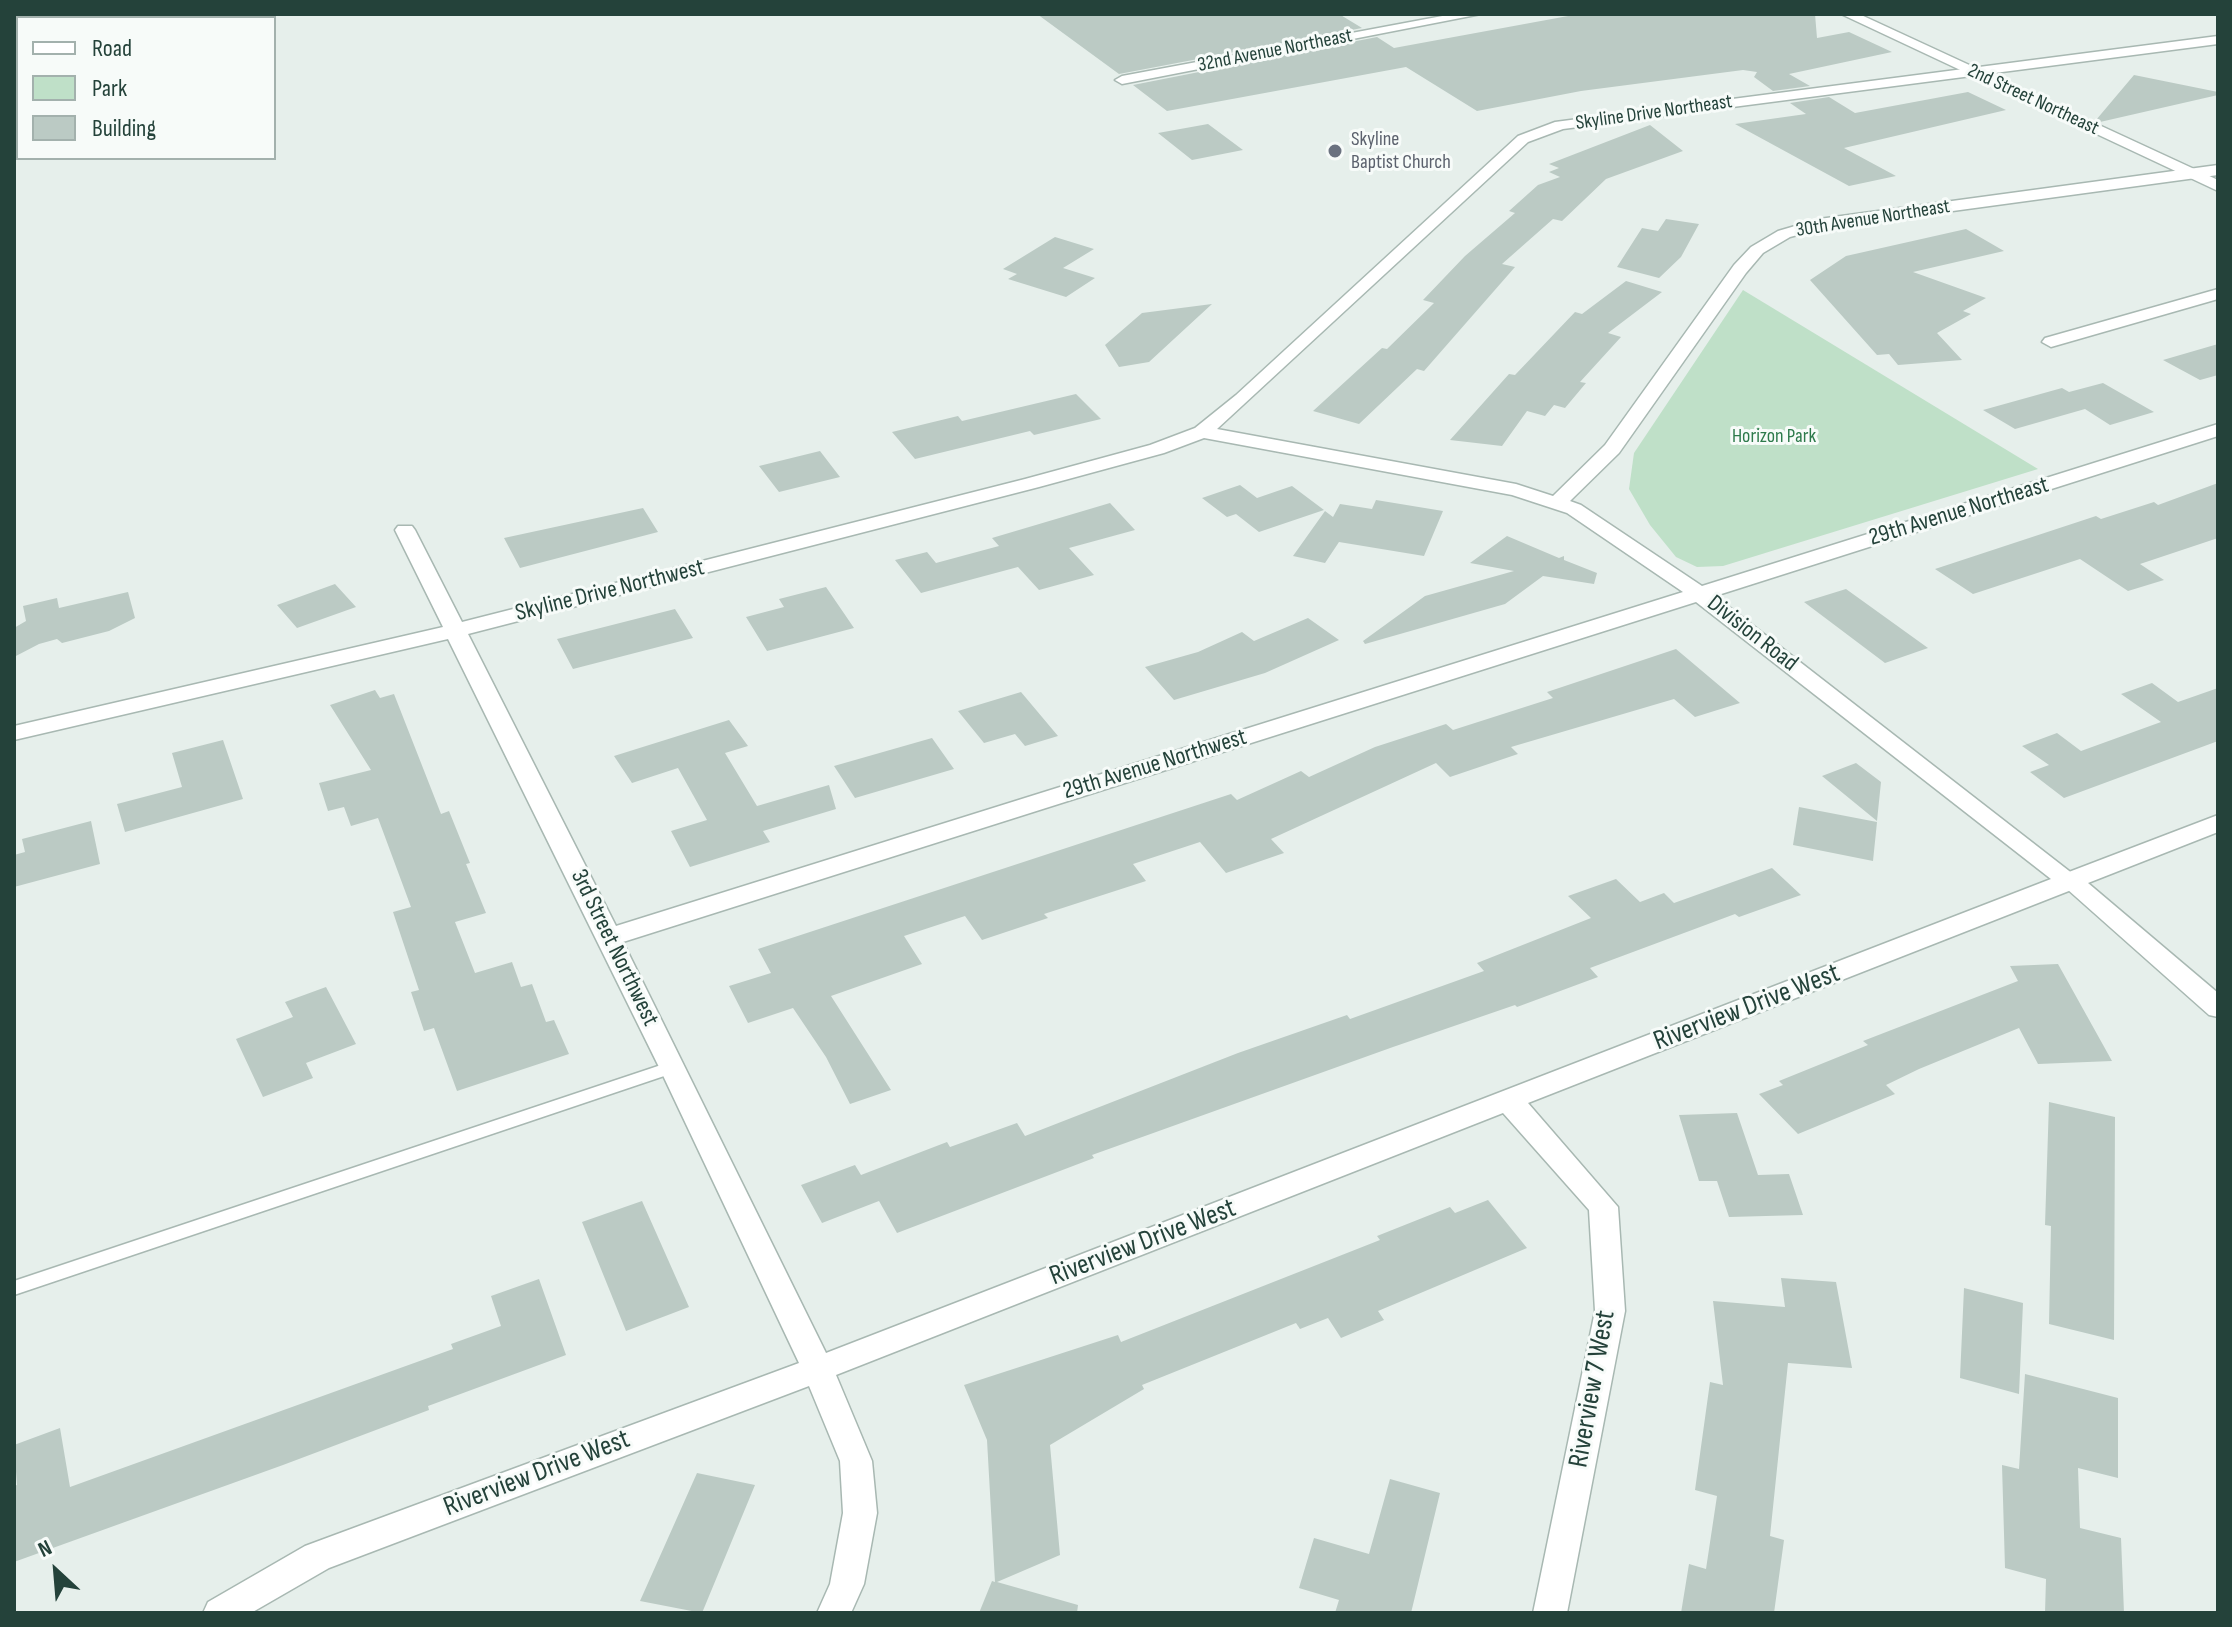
<!DOCTYPE html>
<style>
body{margin:0}
#map{position:relative;width:2232px;height:1627px;overflow:hidden;background:#e6efeb;font-family:"Sofia Sans Condensed",sans-serif}
canvas{display:block}
.frame{position:absolute;inset:0;border:16px solid #24423a;pointer-events:none}
.legend{position:absolute;left:16px;top:16px;width:260px;height:144px;box-sizing:border-box;background:#f7fbf9;border:2px solid #a3b1ad;margin:0;padding:10px 14px;list-style:none;font-size:24px;color:#24423a}
.legend li{display:flex;align-items:center;gap:16px;height:40px}
.legend b{width:40px;border:2px solid #a3b1ad}
.north{position:absolute;left:16px;top:1531px;width:80px;height:80px;-webkit-text-stroke:6px #f7fbf9;paint-order:stroke;rotate:334deg;font-size:22px;font-weight:700;line-height:32px;text-align:center;color:#24423a}
.north::after{content:'';display:block;margin:auto;width:28px;height:36px;background:#24423a;clip-path:polygon(50% 0,100% 100%,50% 72%,0 100%)}
</style>
<div id="map">
<canvas width="2232" height="1627"></canvas>
<div class="frame"></div>
<ul class="legend">
<li><b style="height:10px;background:#fff"></b>Road</li>
<li><b style="height:22px;background:#bfe0c8"></b>Park</li>
<li><b style="height:22px;background:#bbcac4"></b>Building</li>
</ul>
<div class="north">N</div>
</div>
<script>
const g = document.querySelector('canvas').getContext('2d');
g.lineJoin = 'round';
function fillPath(path, color) {
  g.fillStyle = color;
  g.fill(path, 'evenodd');
}
function shape(rows) {
  const path = new Path2D();
  for (const r of rows) {
    path.moveTo(r[0], r[1]);
    for (let i = 2; i < r.length; i += 2) path.lineTo(r[i], r[i + 1]);
  }
  return path;
}
function strokePath(path, color, width, dash) {
  g.strokeStyle = color;
  g.lineWidth = width;
  g.lineCap = dash ? 'butt' : 'round';
  g.setLineDash(dash || []);
  g.stroke(path);
}
function drawText(font, color, halo, rows, align = 'center') {
  g.font = font + ' "Sofia Sans Condensed",sans-serif';
  g.lineWidth = 6;
  g.setLineDash([]);
  g.textBaseline = 'middle';
  g.strokeStyle = halo;
  g.fillStyle = color;
  for (const [text, x, y, turn = 0] of rows) {
    g.save();
    g.translate(x, y);
    g.rotate((+turn || 0) * Math.PI / 180);
    g.textAlign = isNaN(turn) ? turn : align;
    if (halo) g.strokeText(text, 0, 0);
    g.fillText(text, 0, 0);
    g.restore();
  }
}
fillPath(shape([
 [1743,290,2038,469,1723,566,1697,567,1676,557,1650,525,1629,489,1634,453]
]), '#bfe0c8');
fillPath(shape([
 [1037,14,1339,14,1362,28,1119,74],
 [1579,14,1815,14,1817,38,1849,32,1892,52,1789,74,1810,86,1773,91,1754,77,1757,72,1743,70,1581,91,1477,111,1406,67,1167,111,1133,85,1377,37,1394,48],
 [2134,75,2218,92,2218,95,2100,122,2096,120],
 [1968,92,2006,110,1844,148,1896,176,1849,186,1735,124,1806,114,1790,103,1829,97,1855,113],
 [1208,124,1243,150,1192,160,1158,133],
 [1650,125,1683,151,1606,179,1562,221,1553,219,1502,264,1515,267,1424,371,1417,369,1359,424,1313,411,1382,348,1387,349,1434,303,1423,300,1465,256,1515,213,1509,211,1538,185,1560,177,1549,172,1559,168,1549,164],
 [1666,219,1699,224,1681,257,1659,278,1617,267,1642,228,1658,231],
 [1966,229,2004,251,1913,272,1986,298,1963,311,1971,314,1937,333,1962,360,1898,365,1889,354,1877,355,1810,280,1846,256],
 [1055,237,1094,249,1063,268,1095,278,1066,297,1008,279,1017,274,1003,269],
 [1626,281,1662,292,1608,333,1621,337,1580,382,1586,383,1565,408,1554,405,1545,416,1527,411,1502,446,1450,440,1509,374,1515,375,1575,312,1582,314],
 [1212,304,1149,362,1119,367,1105,345,1142,313],
 [2218,344,2218,375,2200,380,2163,360],
 [2103,383,2154,412,2110,425,2085,409,2015,429,1983,410,2062,388,2069,392],
 [1076,394,1101,419,1034,435,1030,431,915,459,892,432,958,416,962,421],
 [820,451,840,477,779,492,759,466],
 [2218,483,2218,538,2140,564,2164,580,2128,591,2080,559,1973,594,1935,569,2096,516,2101,519,2154,502,2158,505],
 [1240,485,1257,498,1292,486,1324,510,1259,532,1236,514,1227,517,1202,498],
 [1376,500,1443,511,1424,556,1339,542,1325,563,1293,556,1325,511,1333,517,1340,504,1372,509],
 [1110,503,1135,530,1069,548,1094,575,1039,590,1018,567,921,593,895,560,927,552,936,563,999,546,992,538],
 [643,508,658,532,520,568,504,538],
 [1507,536,1559,558,1564,556,1564,560,1597,573,1594,584,1543,576,1505,604,1365,644,1363,641,1425,596,1514,571,1470,563],
 [335,584,356,607,297,628,277,605],
 [826,587,854,628,767,651,746,617,784,607,779,599],
 [1846,589,1928,648,1885,663,1804,602],
 [128,592,135,618,109,631,62,643,57,639,39,644,14,657,14,628,26,621,23,606,57,598,59,608],
 [675,609,693,638,573,669,557,639],
 [1308,618,1339,640,1265,673,1174,700,1145,667,1198,652,1242,632,1254,641],
 [1676,649,1740,703,1695,717,1674,699,1511,747,1518,754,1450,777,1436,763,1271,839,1284,853,1226,873,1200,842,1133,864,1146,881,1044,914,1048,918,982,940,965,916,904,936,922,964,831,996,891,1090,850,1104,826,1057,793,1008,748,1023,729,986,771,973,758,949,1231,794,1237,800,1301,771,1309,777,1375,747,1446,724,1453,730,1553,698,1547,692],
 [2152,683,2178,702,2218,688,2218,741,2064,798,2030,772,2049,765,2022,746,2057,733,2081,751,2161,722,2121,694],
 [375,690,380,698,394,694,441,814,449,811,470,863,466,864,486,913,455,922,475,973,512,962,521,987,532,984,546,1022,554,1020,569,1054,457,1091,434,1028,424,1031,411,992,419,990,393,912,411,907,378,818,351,826,344,807,328,811,319,783,371,770,330,705],
 [1021,692,1058,736,1025,746,1015,734,984,743,958,711],
 [729,720,748,746,725,753,757,806,829,785,836,809,763,831,770,842,690,867,671,831,707,820,678,768,632,783,614,756],
 [932,738,954,769,855,798,834,766],
 [223,740,243,799,125,832,117,804,182,787,172,753],
 [1856,763,1881,782,1877,821,1822,776],
 [1799,807,1877,822,1873,861,1793,845],
 [91,821,100,864,14,887,14,855,25,852,22,839],
 [1772,868,1801,895,1739,917,1735,914,1590,968,1598,977,1517,1007,1515,1005,1393,1047,1092,1155,1094,1158,897,1233,879,1201,822,1223,801,1185,855,1165,861,1175,947,1142,950,1147,1017,1123,1025,1136,1238,1053,1347,1015,1350,1019,1484,971,1477,963,1591,918,1568,896,1616,879,1640,902,1664,893,1674,903],
 [2058,964,2112,1061,2038,1064,2019,1028,1919,1069,1886,1085,1895,1094,1798,1134,1759,1094,1783,1085,1779,1081,1868,1045,1863,1041,2018,981,2010,966],
 [326,987,356,1044,306,1063,313,1078,263,1097,236,1039,293,1017,285,1002],
 [2049,1102,2115,1117,2114,1340,2049,1324,2051,1226,2045,1225],
 [1737,1113,1758,1175,1789,1174,1803,1215,1729,1217,1717,1181,1699,1181,1679,1115],
 [1488,1200,1527,1248,1378,1311,1384,1320,1341,1338,1328,1318,1300,1329,1296,1323,1142,1385,1144,1389,1050,1445,1060,1555,997,1582,1078,1605,1077,1613,979,1613,992,1581,995,1582,987,1440,964,1385,1118,1335,1121,1342,1380,1240,1377,1236,1450,1207,1455,1213],
 [642,1201,689,1307,626,1331,582,1222],
 [1781,1278,1836,1282,1852,1368,1788,1363,1770,1536,1784,1540,1774,1613,1681,1613,1689,1564,1706,1569,1717,1496,1695,1490,1710,1382,1723,1385,1713,1301,1785,1307],
 [539,1279,566,1355,428,1406,429,1410,283,1465,14,1562,14,1486,17,1485,14,1445,60,1428,70,1487,453,1349,451,1344,501,1326,491,1296],
 [1964,1288,2023,1303,2019,1394,1960,1378],
 [2025,1374,2118,1398,2118,1478,2078,1468,2080,1528,2121,1538,2124,1613,2045,1613,2046,1579,2005,1568,2002,1465,2019,1469],
 [697,1473,755,1485,702,1613,640,1601],
 [1390,1479,1440,1493,1411,1613,1335,1613,1339,1600,1299,1588,1314,1538,1369,1554]
]), '#bbcac4');
const service = shape([
 [673,1061,679,1063,681,1067,679,1071,14,1295,14,1281,673,1061]
]);
const minor = shape([
 [1453,14,1481,14,1122,84,1115,80,1122,76,1453,14],
 [2218,36,2218,44,1563,129,1528,142,1217,429,1516,484,1553,496,1605,445,1734,265,1751,247,1778,231,1819,219,2218,165,2218,175,1820,229,1790,237,1763,253,1746,273,1619,453,1570,501,1581,505,1702,586,2218,424,2218,436,1715,596,2082,881,2079,887,1528,1103,1618,1207,1625,1311,1567,1613,1533,1613,1595,1311,1589,1210,1503,1113,836,1375,872,1461,877,1513,864,1584,851,1613,817,1613,830,1584,843,1513,840,1461,809,1386,329,1568,251,1613,203,1613,208,1602,305,1546,799,1363,659,1067,448,639,14,740,14,726,443,627,395,530,398,526,412,526,415,530,462,622,1025,479,1150,445,1195,428,1236,395,1518,136,1555,122,2218,36],
 [1204,438,1512,495,1567,513,1683,592,616,926,468,634,1039,487,1164,453,1204,438],
 [1696,602,2051,879,826,1353,623,942,1696,602],
 [2218,289,2218,299,2051,347,2042,342,2045,338,2218,289]
]);
const tertiary = shape([
 [1841,14,1859,14,2218,180,2218,191,1841,14],
 [2218,815,2218,832,2088,883,2218,993,2218,1017,2209,1015,2058,881,2061,875,2218,815]
]);
strokePath(service, '#a8b8b2', 3);
strokePath(minor, '#a8b8b2', 3);
strokePath(tertiary, '#a8b8b2', 3);
fillPath(service, '#fff');
fillPath(minor, '#fff');
fillPath(tertiary, '#fff');
for (const [x, y, r, color] of [
 [1335,151,8,"#6b7280"]
]) {
  const dot = new Path2D();
  dot.arc(x, y, r, 0, 2 * Math.PI);
  g.fillStyle = color;
  g.fill(dot);
  strokePath(dot, '#f7fbf9', 3);
}
drawText('20px', '#24423a', '#f7fbf9', [
 ["32nd Avenue Northeast",1275,51,-11],
 ["2nd Street Northeast",2033,100,25],
 ["Skyline Drive Northeast",1654,113,-8],
 ["30th Avenue Northeast",1873,219,-9]
]);
drawText('20px', '#5b616d', '#f7fbf9', [
 ["Skyline",1351,140],
 ["Baptist Church",1351,163]
], 'left');
drawText('20px', '#2d7a4b', '#f7fbf9', [
 ["Horizon Park",1774,437]
]);
drawText('24px', '#24423a', '#f7fbf9', [
 ["29th Avenue Northeast",1959,512,-17],
 ["Skyline Drive Northwest",610,591,-14],
 ["Division Road",1752,634,38],
 ["29th Avenue Northwest",1155,765,-17],
 ["3rd Street Northwest",614,948,64]
]);
drawText('28px', '#24423a', '#f7fbf9', [
 ["Riverview Drive West",1747,1008,-21],
 ["Riverview Drive West",1143,1243,-21],
 ["Riverview 7 West",1593,1389,-80],
 ["Riverview Drive West",537,1474,-21]
]);
</script>
